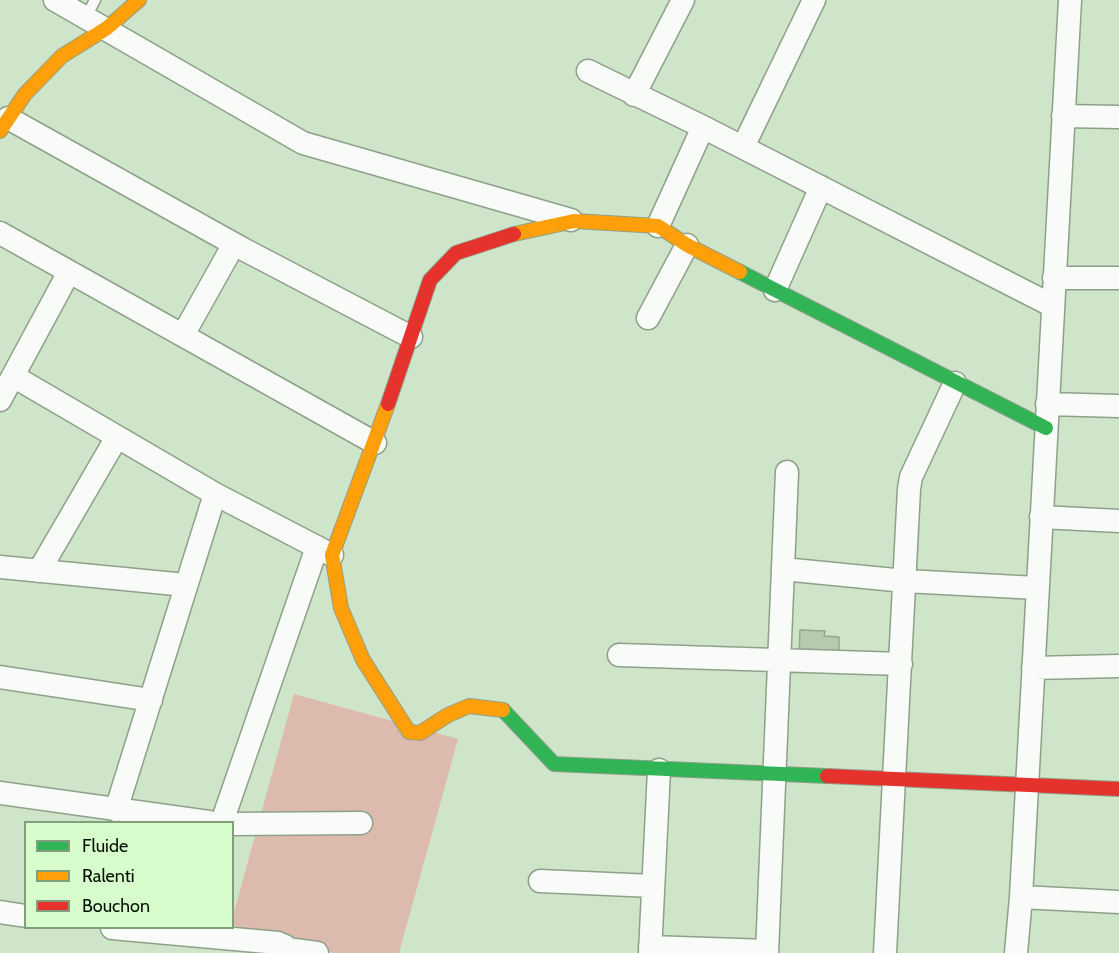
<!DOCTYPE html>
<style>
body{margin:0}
#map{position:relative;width:1119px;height:953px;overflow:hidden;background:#cfe5c9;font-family:Cabin,sans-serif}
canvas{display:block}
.legend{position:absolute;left:24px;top:821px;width:210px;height:108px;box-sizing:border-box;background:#d6fdcb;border:2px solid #829f7b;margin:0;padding:8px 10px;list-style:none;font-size:18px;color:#051102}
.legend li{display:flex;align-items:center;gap:12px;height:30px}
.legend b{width:30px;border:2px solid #829f7b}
</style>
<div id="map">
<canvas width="1119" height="953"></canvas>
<ul class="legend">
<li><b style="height:8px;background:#30b455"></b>Fluide</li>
<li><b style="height:8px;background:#ff9f0a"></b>Ralenti</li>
<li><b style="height:8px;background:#e5322d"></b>Bouchon</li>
</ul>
</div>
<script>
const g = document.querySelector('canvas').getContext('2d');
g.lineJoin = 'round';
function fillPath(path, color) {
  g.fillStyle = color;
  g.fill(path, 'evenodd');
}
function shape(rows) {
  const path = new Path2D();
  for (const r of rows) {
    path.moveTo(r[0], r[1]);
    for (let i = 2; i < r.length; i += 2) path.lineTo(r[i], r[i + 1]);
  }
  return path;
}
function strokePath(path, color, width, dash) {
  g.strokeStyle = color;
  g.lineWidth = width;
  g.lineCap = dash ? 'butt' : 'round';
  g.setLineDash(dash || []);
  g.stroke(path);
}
fillPath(shape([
 [294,694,458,739,399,953,334,953,233,925,233,916]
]), '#ddbaae');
const building = shape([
 [800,630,825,631,824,636,839,637,839,656,799,656,800,630]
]);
fillPath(building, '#b6ccaf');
strokePath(building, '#95a691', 1.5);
const lane = shape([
 [86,17,95,0]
]);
const street = shape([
 [55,0,303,143,571,220],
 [588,71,703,127,1053,306],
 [634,95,683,0],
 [1063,116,1119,117],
 [8,118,243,249,411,337],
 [743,147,814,0],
 [658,226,703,127],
 [0,233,375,443],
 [1054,278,1119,278],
 [775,290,821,187],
 [648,318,687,245],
 [183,335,234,244],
 [13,376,215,494,332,555],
 [0,400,69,272],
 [1047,404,1119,406],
 [1041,517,1119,521],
 [0,567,186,585],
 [783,569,905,581,1037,588],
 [39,571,117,437],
 [619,655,901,664],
 [1033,668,1119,666],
 [0,677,151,700],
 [0,793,209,822],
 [116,810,215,494],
 [222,822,317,547],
 [232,824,361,823],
 [540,881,653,886],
 [1021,897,1119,902],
 [0,912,26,916],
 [112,928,278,943,285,946,287,953],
 [650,947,767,951],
 [287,949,317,953],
 [650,953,659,770],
 [767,953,787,472],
 [885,953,909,489,911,477,955,383],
 [1016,953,1021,897,1070,0]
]);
const fast = shape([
 [740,272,1046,428],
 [503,710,554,764,827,776]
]);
const slow = shape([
 [0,131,25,94,62,56,107,28,139,0],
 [514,234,574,221,658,226,687,245,740,272],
 [388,404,332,555,341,608,363,660,409,732,420,733,448,715,469,706,503,710]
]);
const jam = shape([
 [388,404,430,280,456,253,514,234],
 [827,776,1119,789]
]);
strokePath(lane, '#8fa08a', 13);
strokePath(street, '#8fa08a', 25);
strokePath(fast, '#8fa08a', 16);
strokePath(slow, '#8fa08a', 16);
strokePath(jam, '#8fa08a', 16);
strokePath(lane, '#f8fbf7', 10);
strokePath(street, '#f8fbf7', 22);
strokePath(fast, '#30b455', 14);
strokePath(slow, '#ff9f0a', 14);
strokePath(jam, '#e5322d', 14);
</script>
